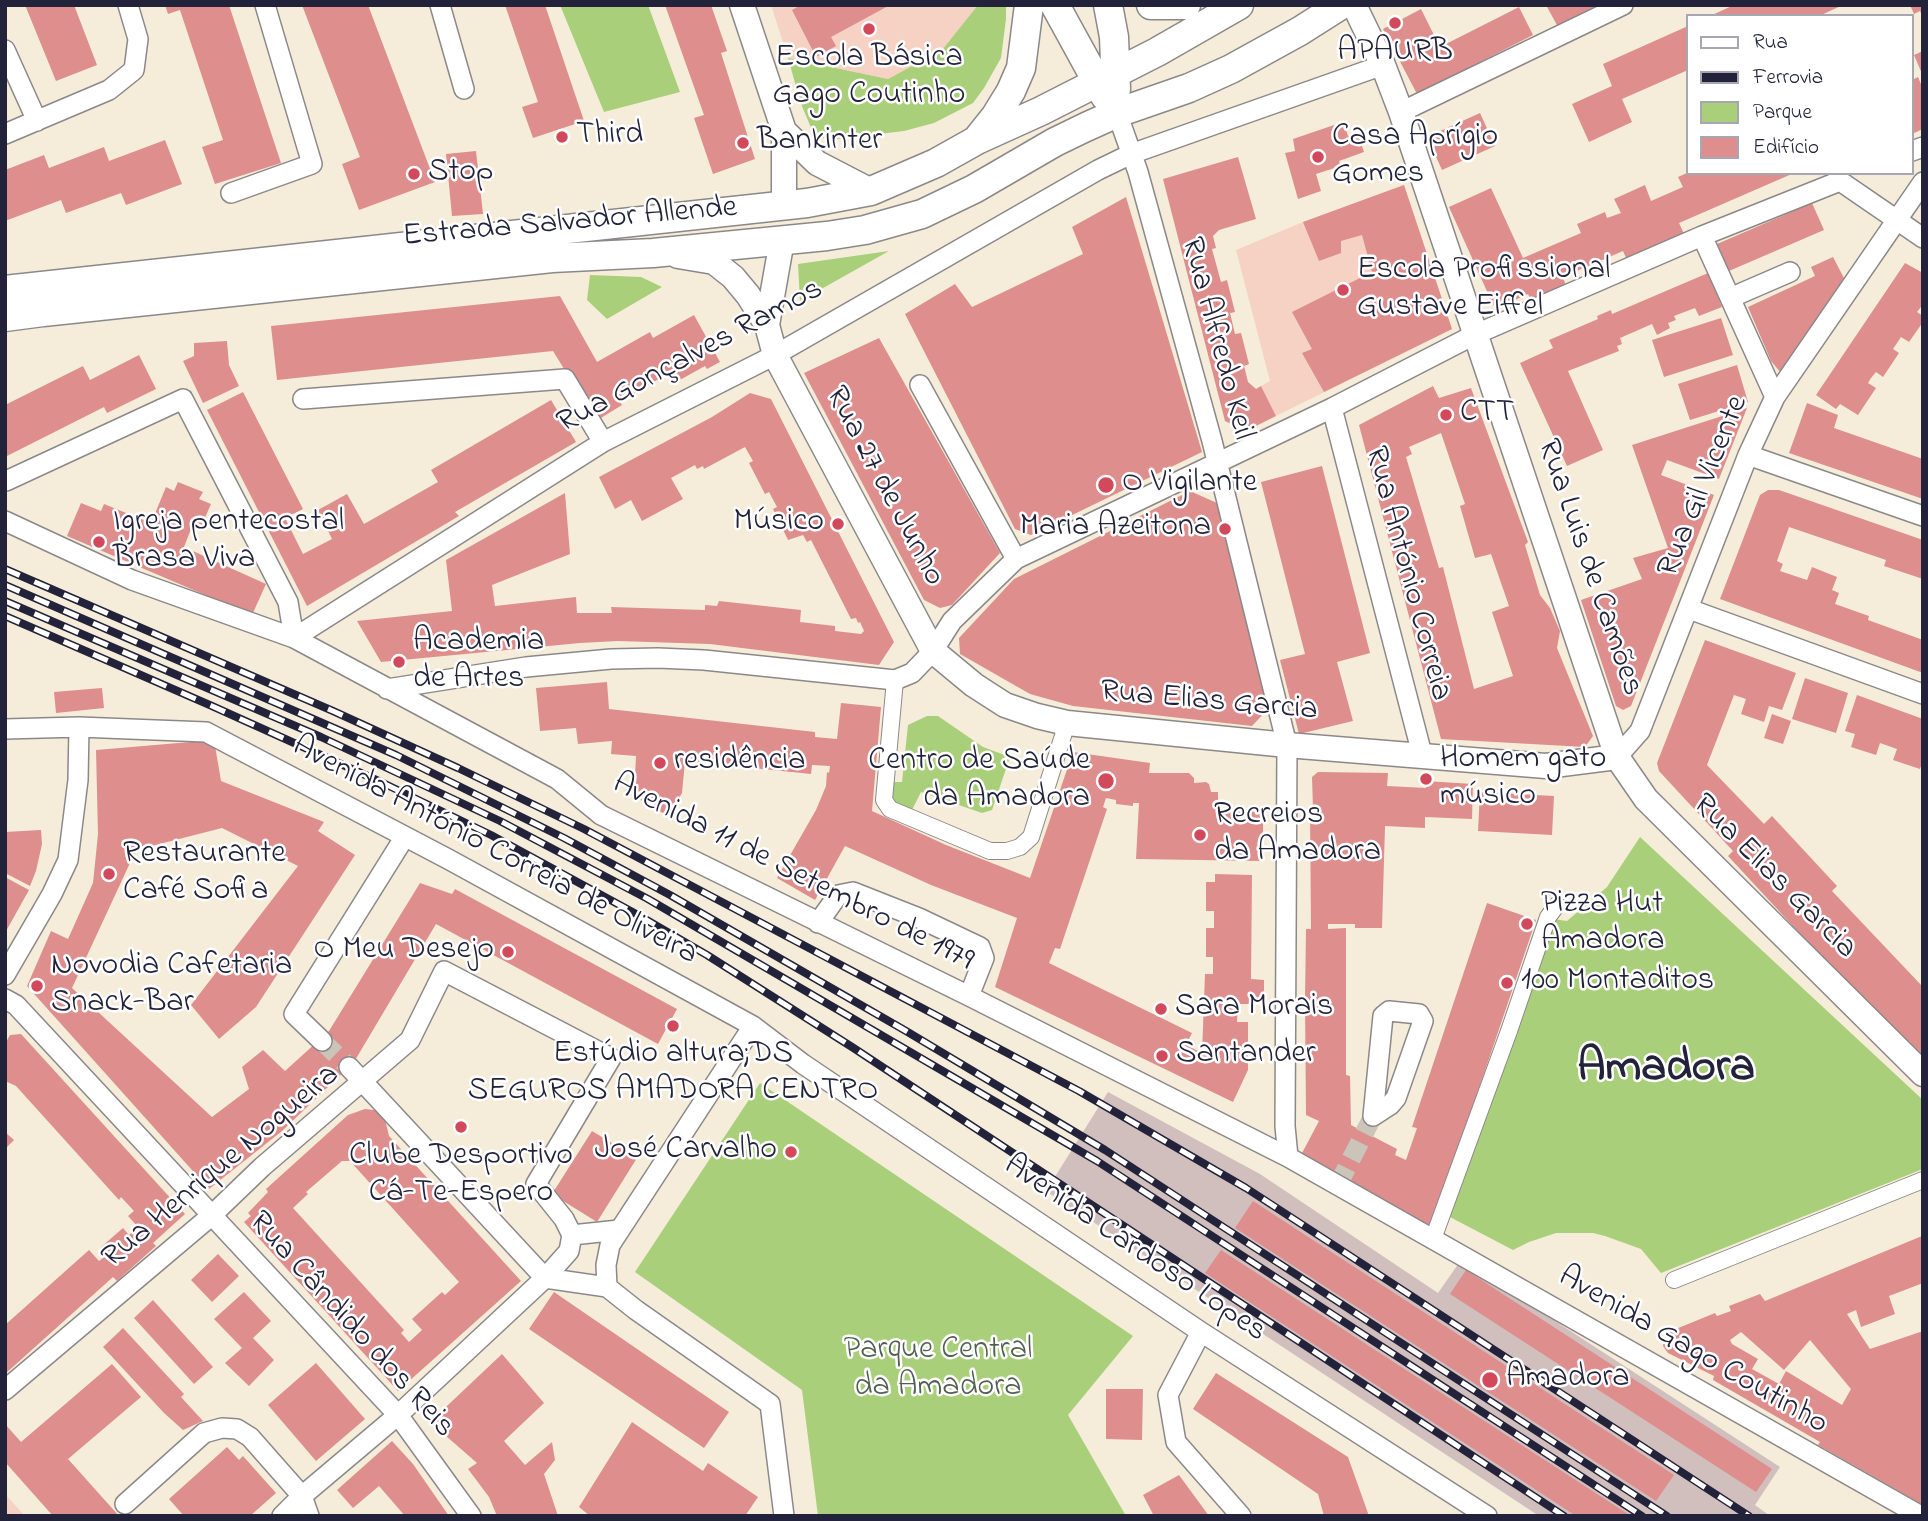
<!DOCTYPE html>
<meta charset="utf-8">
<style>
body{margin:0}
#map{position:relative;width:1928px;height:1521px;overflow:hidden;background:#f5edd9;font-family:"Indie Flower",sans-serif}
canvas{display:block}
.frame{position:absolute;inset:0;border:7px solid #22223b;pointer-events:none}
.legend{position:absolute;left:1686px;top:14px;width:228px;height:161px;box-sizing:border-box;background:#fff;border:2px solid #a7a7b1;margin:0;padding:9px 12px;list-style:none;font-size:21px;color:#22223b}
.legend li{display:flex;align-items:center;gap:14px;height:35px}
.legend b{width:35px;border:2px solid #a7a7b1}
</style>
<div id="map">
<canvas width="1928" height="1521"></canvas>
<div class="frame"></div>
<ul class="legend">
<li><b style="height:9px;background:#fff"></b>Rua</li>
<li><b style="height:9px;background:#22223b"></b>Ferrovia</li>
<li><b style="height:19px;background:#a9cf7a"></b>Parque</li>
<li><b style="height:19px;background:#de8e8c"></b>Edifício</li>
</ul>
</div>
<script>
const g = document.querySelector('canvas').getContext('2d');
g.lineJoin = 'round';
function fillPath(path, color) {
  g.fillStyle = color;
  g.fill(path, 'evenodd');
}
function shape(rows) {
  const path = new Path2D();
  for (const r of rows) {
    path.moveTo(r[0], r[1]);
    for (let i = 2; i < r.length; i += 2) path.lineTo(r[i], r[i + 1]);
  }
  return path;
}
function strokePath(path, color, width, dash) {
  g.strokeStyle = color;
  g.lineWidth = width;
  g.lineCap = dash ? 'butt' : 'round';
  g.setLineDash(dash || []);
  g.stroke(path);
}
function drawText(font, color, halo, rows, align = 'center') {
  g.font = font + ' "Indie Flower",sans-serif';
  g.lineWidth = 5;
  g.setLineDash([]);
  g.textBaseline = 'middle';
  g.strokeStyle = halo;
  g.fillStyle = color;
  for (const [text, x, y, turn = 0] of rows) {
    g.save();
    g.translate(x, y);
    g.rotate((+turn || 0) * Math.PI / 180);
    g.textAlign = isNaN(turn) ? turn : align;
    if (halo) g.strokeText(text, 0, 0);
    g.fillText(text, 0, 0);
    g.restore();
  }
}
fillPath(shape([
 [771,5,978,5,942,50,888,79,788,58],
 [1404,185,1452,329,1276,416,1261,386,1270,381,1236,250,1303,222],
 [5,1494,25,1516,5,1516]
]), '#f6d2c4');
fillPath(shape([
 [1108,1092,1260,1174,1438,1293,1461,1260,1780,1467,1755,1505,1770,1516,1539,1516,1046,1191]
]), '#d1bfbe');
fillPath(shape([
 [560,5,648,5,680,92,604,112],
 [978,5,1006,5,1006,19,1001,58,984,88,973,103,934,123,904,131,837,139,815,137,801,104,788,58,888,79,942,50],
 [889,251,800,301,798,264],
 [590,275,641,277,662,287,607,319,587,300],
 [927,716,938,716,983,747,1010,757,992,810,982,813,921,792,911,812,892,803,894,782,902,782,908,725],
 [1640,837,1923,1100,1923,1169,1661,1273,1641,1249,1605,1236,1593,1233,1556,1233,1529,1242,1513,1250,1448,1216,1480,1135,1553,919,1567,921,1607,887],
 [760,1083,1133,1336,1068,1415,1126,1516,818,1516,802,1390,635,1272]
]), '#a9cf7a');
fillPath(shape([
 [25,5,74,5,97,65,56,81],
 [165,5,229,5,281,163,215,184,202,147,223,140,180,10,168,14],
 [302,5,368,5,435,182,359,210,342,164,360,157],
 [505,5,545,5,584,121,533,138,522,107,538,102],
 [665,5,711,5,727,51,721,53,755,159,713,174,694,118,704,115],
 [801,5,890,5,831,37,836,46,816,57,792,10],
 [1546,5,1593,5,1594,7,1558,27],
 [1734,5,1843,5,1819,16,1710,16],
 [1910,5,1923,5,1923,18,1920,11,1914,14],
 [1519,7,1533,35,1417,94,1383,29,1421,9,1440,47],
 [1688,26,1688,70,1622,99,1632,122,1589,142,1572,104,1612,86,1603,64],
 [1923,51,1923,76,1914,55],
 [1918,77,1923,89,1923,129,1912,134,1912,80],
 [1480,113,1495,146,1442,170,1427,137],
 [1343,122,1348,136,1358,134,1364,152,1339,161,1341,166,1316,174,1321,191,1298,199,1285,153,1295,151,1293,139],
 [165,140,182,184,126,205,121,193,66,213,61,200,5,221,5,170,44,155,49,168,104,147,109,161],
 [476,151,483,214,452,216,446,154],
 [1238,157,1256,219,1219,230,1213,236,1216,248,1212,249,1221,282,1227,280,1235,312,1230,313,1235,334,1241,333,1249,364,1244,366,1248,382,1256,389,1261,386,1276,416,1246,431,1225,421,1163,179],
 [1687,173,1794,173,1679,223,1685,236,1627,260,1623,251,1563,277,1566,286,1532,302,1528,294,1495,309,1449,207,1491,188,1523,258,1581,233,1577,224,1605,212,1607,218,1621,213,1614,199,1645,185,1651,201,1683,187,1678,177],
 [1404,185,1452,329,1324,392,1302,353,1312,349,1292,312,1372,272,1362,235,1341,241,1341,253,1319,261,1303,222],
 [1126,197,1202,452,1031,535,1015,529,905,314,955,284,972,307,1083,254,1072,227],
 [1812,203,1824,230,1729,271,1717,244],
 [1833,257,1845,280,1781,373,1771,361,1748,307,1815,276,1811,267],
 [1905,263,1923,273,1923,308,1921,307,1917,312,1923,316,1923,322,1909,342,1901,337,1893,349,1899,353,1883,377,1876,372,1871,378,1868,383,1876,388,1858,415,1840,404,1836,409,1816,395],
 [1708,273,1722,307,1699,316,1695,308,1674,316,1676,320,1668,323,1670,328,1657,335,1652,324,1620,338,1622,344,1617,346,1619,351,1568,371,1603,450,1567,466,1520,363,1553,348,1549,340,1598,319,1597,316,1611,310,1612,314],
 [560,296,597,362,650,332,653,338,694,315,720,362,707,369,705,366,678,381,673,371,634,393,632,390,617,398,622,405,596,421,553,351,277,380,271,326],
 [1721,318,1733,355,1664,377,1652,340],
 [879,338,1000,553,952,605,940,608,924,600,804,373],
 [227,341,229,365,239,386,203,403,183,361,194,356,194,343],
 [139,355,156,389,107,413,104,407,5,457,5,405,83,366,90,380],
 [1737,365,1748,402,1690,420,1678,384],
 [1433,386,1439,398,1471,388,1528,542,1525,545,1540,595,1550,608,1560,631,1557,648,1593,736,1585,747,1441,739,1359,425],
 [1441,433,1465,504,1460,506,1475,558,1491,554,1509,606,1492,612,1513,676,1474,689,1443,567,1439,568,1406,457,1412,454,1409,447],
 [243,392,303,509,285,518,303,554,332,539,318,510,347,494,364,524,438,482,431,470,551,400,576,442,455,512,459,516,307,606,207,410],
 [750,393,771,399,894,642,879,665,710,644,618,641,580,643,381,662,357,621,452,611,446,560,565,493,570,554,492,585,495,606,576,597,577,613,612,613,611,607,705,610,705,605,717,606,719,601,801,610,800,622,835,626,835,631,861,634,864,631,860,622,858,623,856,618,851,619,811,540,807,542,803,535,788,540,773,509,777,507,769,492,765,494,749,463,753,461,745,447,704,469,703,466,697,469,695,465,671,478,683,499,642,521,631,500,615,509,599,477,712,417],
 [1807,403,1838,415,1834,428,1923,459,1923,499,1789,453],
 [1747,408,1719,479,1667,460,1661,475,1714,495,1631,706,1623,710,1616,706,1581,600,1642,579,1633,558,1668,548,1632,445],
 [1322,466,1370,653,1337,662,1353,721,1299,734,1280,660,1305,654,1261,482],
 [178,482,203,492,199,499,211,504,201,527,193,524,184,547,266,584,252,615,67,536,81,503,101,511,104,504,151,523,166,487,174,491],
 [1768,490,1779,490,1923,540,1923,579,1884,566,1886,560,1789,527,1777,561,1783,564,1780,571,1807,580,1812,567,1837,577,1832,590,1839,593,1835,604,1869,616,1868,620,1923,640,1923,673,1720,599,1760,495],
 [1190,491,1217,503,1269,708,1252,726,1073,706,1030,694,960,654,959,638,1014,579],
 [1705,640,1796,673,1782,710,1769,706,1764,722,1741,714,1746,699,1734,695,1707,765,1764,824,1772,816,1837,886,1832,891,1923,987,1923,1061,1881,1021,1728,856,1733,851,1659,771,1657,763],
 [1805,678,1848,693,1836,733,1792,719],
 [607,682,609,709,815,732,815,737,837,739,841,703,881,707,872,811,946,845,1030,878,1073,752,1150,763,1149,773,1189,773,1194,778,1194,783,1206,782,1209,784,1211,792,1218,792,1218,811,1263,812,1263,861,1136,859,1139,803,1133,803,1133,806,1116,804,1116,800,1106,798,1103,807,1107,809,1060,949,1055,948,1049,963,1192,1033,1186,1045,1202,1053,1205,974,1213,974,1213,957,1206,957,1206,928,1214,928,1214,911,1206,911,1206,882,1215,882,1215,874,1252,875,1251,979,1264,980,1264,1004,1238,1004,1237,1022,1248,1022,1248,1070,1233,1102,995,987,1017,918,931,885,845,846,815,900,777,878,816,810,826,786,827,772,829,773,830,766,812,765,811,774,685,761,682,793,668,816,625,791,635,776,636,756,611,754,612,741,578,744,576,728,540,731,536,688],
 [102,688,104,708,56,713,54,692],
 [1857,695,1923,719,1923,760,1920,769,1893,760,1897,749,1880,743,1876,755,1851,747,1855,734,1845,731],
 [1772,714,1791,721,1783,744,1764,738],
 [214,740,221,781,324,822,318,831,355,855,256,1007,219,1039,191,1005,298,866,222,828,136,850,72,988,212,1117,249,1089,242,1067,263,1050,285,1071,329,1031,420,883,452,894,455,889,677,1009,658,1044,436,924,354,1062,282,1131,209,1189,27,986,51,931,68,939,93,883,98,834,96,750],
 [1318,772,1388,773,1387,786,1426,788,1425,781,1473,784,1472,819,1425,817,1425,828,1385,826,1382,928,1355,928,1355,924,1328,924,1328,929,1346,928,1346,1075,1350,1076,1351,1125,1397,1149,1395,1155,1406,1160,1417,1128,1412,1127,1487,903,1536,920,1433,1224,1425,1224,1301,1155,1319,1121,1306,1115,1305,1000,1306,929,1311,929,1310,809,1313,809,1312,777],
 [1480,792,1554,796,1552,835,1478,831],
 [41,830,42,844,36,871,30,886,5,873,5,832],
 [5,877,29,890,5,933],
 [21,1034,185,1214,153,1243,156,1246,117,1281,113,1277,5,1374,5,1325,89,1250,99,1261,108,1254,101,1247,123,1228,129,1235,138,1227,128,1216,134,1211,121,1197,119,1200,16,1086,5,1081,5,1044,10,1035],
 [365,1109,383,1111,389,1136,521,1281,398,1391,244,1222,251,1216,248,1213,268,1192,266,1189,348,1115],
 [342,1161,350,1161,459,1282,445,1295,442,1292,412,1319,422,1330,409,1342,401,1333,404,1330,293,1208,308,1194,306,1192],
 [592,1131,637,1158,597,1222,552,1194],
 [5,1132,14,1140,5,1149],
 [1253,1201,1674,1475,1656,1501,1235,1228],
 [1922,1236,1923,1283,1889,1296,1895,1314,1861,1327,1856,1310,1847,1314,1870,1349,1923,1331,1923,1505,1818,1445,1820,1442,1713,1380,1714,1376,1668,1353,1663,1346,1664,1338,1671,1331,1715,1313,1717,1316,1731,1311,1729,1306,1760,1294,1765,1301],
 [1741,1332,1784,1370,1810,1340,1851,1389,1842,1405,1786,1371,1779,1384,1752,1369,1758,1359,1732,1344,1730,1340],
 [1221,1250,1631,1516,1576,1516,1205,1273],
 [218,1254,239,1276,212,1302,191,1280],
 [1466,1270,1772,1469,1756,1492,1450,1294],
 [244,1292,271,1321,253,1338,274,1360,249,1386,225,1363,242,1348,214,1319],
 [554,1292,729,1412,704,1448,529,1329],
 [153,1300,213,1367,194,1384,134,1318],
 [123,1328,184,1394,181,1397,203,1421,183,1430,164,1413,103,1347],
 [502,1354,544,1403,504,1441,525,1465,552,1442,555,1460,544,1474,558,1516,497,1516,489,1497,468,1469,477,1463,430,1422],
 [316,1363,365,1419,316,1461,268,1405],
 [112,1364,141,1397,68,1459,119,1516,53,1516,5,1462,5,1424,21,1442],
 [1216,1373,1348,1457,1369,1516,1324,1516,1318,1494,1193,1409],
 [1106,1389,1143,1389,1142,1440,1106,1439],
 [632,1422,703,1471,708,1463,758,1497,745,1516,590,1516,579,1507],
 [392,1441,413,1464,449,1516,405,1516,379,1486,353,1508,337,1490],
 [227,1447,239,1460,243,1456,276,1493,250,1516,184,1516,169,1499],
 [1179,1475,1209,1516,1154,1516,1143,1495]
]), '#de8e8c');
strokePath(shape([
 [322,1041,349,1067],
 [1338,1185,1373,1116]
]), '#cbc4b9', 19, [19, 10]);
const pedestrian = shape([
 [895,680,884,800,890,809,990,851,1007,851,1020,847,1031,837,1067,723],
 [1433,1239,1509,1031,1548,917,1557,905],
 [1674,1280,1923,1180]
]);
const minor = shape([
 [440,5,464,89],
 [5,50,37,121],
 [1401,112,1623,5],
 [1117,113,1138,172,1212,441,1287,745,1285,1126,1288,1157,1921,1516],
 [5,134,109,90,134,70,138,39,128,5],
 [1912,151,1923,147],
 [231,193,312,164,265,5],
 [1702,236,1775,397],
 [1730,298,1790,272],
 [920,385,1016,559],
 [303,399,565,379,603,442],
 [1332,408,1422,754],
 [1748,455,1923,516],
 [6,481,183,399,288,602,294,638,603,442,775,355,1098,170,1131,154,1383,65],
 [5,521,132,580,294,638,557,779,601,815,969,996,1288,1157],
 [1689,609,1923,694],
 [387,689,526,667,611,659,658,658,704,660,895,680,912,673,933,651,952,621,1016,559,1332,408,1474,335,1702,236,1840,181,1923,238],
 [5,729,79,727,206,732,448,859,753,1026,803,1064,1201,1332,1487,1516],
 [1617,757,1640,731,1748,455,1775,397,1923,182],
 [818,923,838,895,853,892,919,918,980,947,984,958,969,996],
 [5,975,52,894,68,860,78,780,79,727],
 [5,999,16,1005,398,1415,471,1516],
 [1389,1011,1419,1014,1423,1021,1396,1098,1390,1105,1373,1116,1383,1016,1389,1011],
 [322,1041,294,1014,404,838],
 [349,1067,545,1278,607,1287,636,1310,770,1404,784,1516],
 [572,1235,619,1230],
 [607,1287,606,1265,610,1245,753,1026],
 [1201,1332,1168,1395,1176,1442,1241,1516],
 [5,1390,211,1216,262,1167,410,1040,444,971,611,1058,536,1184,564,1219,572,1235,569,1251,545,1278,398,1415,302,1496,282,1516],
 [125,1504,204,1433,222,1428,237,1429,250,1437,302,1496,309,1516]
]);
const tertiary = shape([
 [742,5,784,131,784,205],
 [1354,5,1383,65,1401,112,1617,757,1646,799,1923,1074],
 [784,131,817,163,871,191],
 [678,256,714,262,733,277,748,295,767,325,775,355,933,651,974,685,1005,705,1037,716,1067,723,1287,745,1546,766,1617,757],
 [767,325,782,240]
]);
const secondary = shape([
 [1055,5,1105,96],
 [1108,5,1114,37,1116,89],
 [1151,5,1186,5],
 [979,137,995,117,1011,91,1021,68,1029,5],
 [5,290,807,203,871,191,936,163,977,140,1041,111,1157,52,1239,5],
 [5,317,43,312,552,258,653,253,827,236,865,230,922,214,974,189,1055,142,1086,127,1117,113,1189,88,1231,69,1300,31,1341,5]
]);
strokePath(pedestrian, '#8c888a', 18);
strokePath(minor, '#8c888a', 22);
strokePath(tertiary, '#8c888a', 27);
strokePath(secondary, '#8c888a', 31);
strokePath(pedestrian, '#fff', 16);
strokePath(minor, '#fff', 19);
strokePath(tertiary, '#fff', 24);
strokePath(secondary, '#fff', 28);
const rail = shape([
 [5,569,333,711,458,768,584,829,1079,1091,1246,1188,1749,1516],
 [5,585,396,755,564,838,670,895,906,1031,1105,1150,1667,1516],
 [5,601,321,737,500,821,648,899,1097,1161,1642,1516],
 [5,616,212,706,383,783,491,835,638,915,707,955,852,1047,1564,1516]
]);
strokePath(rail, '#22223b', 8);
strokePath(rail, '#fff', 5, [16]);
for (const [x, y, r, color] of [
 [1395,23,7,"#d1495b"],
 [869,29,7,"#d1495b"],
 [562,137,7,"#d1495b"],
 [743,143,7,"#d1495b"],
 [1318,157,7,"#d1495b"],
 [414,174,7,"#d1495b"],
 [1343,290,7,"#d1495b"],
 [1446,415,7,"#d1495b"],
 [1106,485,9,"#d1495b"],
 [838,524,7,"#d1495b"],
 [1225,529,7,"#d1495b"],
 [99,542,7,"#d1495b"],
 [399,662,7,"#d1495b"],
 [660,763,7,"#d1495b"],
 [1426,779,7,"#d1495b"],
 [1106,781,9,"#d1495b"],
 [1200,835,7,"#d1495b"],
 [109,874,7,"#d1495b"],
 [1527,924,7,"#d1495b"],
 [508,952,7,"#d1495b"],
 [1507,983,7,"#d1495b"],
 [37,986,7,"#d1495b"],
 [1161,1009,7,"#d1495b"],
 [673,1026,7,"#d1495b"],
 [1162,1056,7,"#d1495b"],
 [461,1127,7,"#d1495b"],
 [791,1152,7,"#d1495b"],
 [1490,1380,9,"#d1495b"]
]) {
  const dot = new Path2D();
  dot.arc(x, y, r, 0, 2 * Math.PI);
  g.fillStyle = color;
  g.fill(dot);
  strokePath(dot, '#fff', 2.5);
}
drawText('32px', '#22223b', '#fff', [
 ["APAURB",1395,54,"center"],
 ["Escola Básica",869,60,"center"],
 ["Gago Coutinho",869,97,"center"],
 ["Third",576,137],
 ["Casa Aprígio",1332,139],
 ["Gomes",1332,176],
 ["Bankinter",757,143],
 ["Stop",428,174],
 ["Escola Profissional",1357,272],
 ["Gustave Eiffel",1357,309],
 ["CTT",1460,415],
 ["O Vigilante",1122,485],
 ["Igreja pentecostal",113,524],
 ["Brasa Viva",113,561],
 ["Músico",824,524,"right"],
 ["Maria Azeitona",1211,529,"right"],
 ["Academia",413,644],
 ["de Artes",413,681],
 ["Homem gato",1440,761],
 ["músico",1440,798],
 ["residência",674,763],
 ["Centro de Saúde",1090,763,"right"],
 ["da Amadora",1090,800,"right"],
 ["Recreios",1214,817],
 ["da Amadora",1214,854],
 ["Restaurante",123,856],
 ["Café Sofia",123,893],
 ["Pizza Hut",1541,906],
 ["Amadora",1541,943],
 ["O Meu Desejo",494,952,"right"],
 ["Novodia Cafetaria",51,968],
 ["Snack-Bar",51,1005],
 ["100 Montaditos",1521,983],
 ["Sara Morais",1175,1009],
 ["Estúdio altura;DS",673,1056,"center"],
 ["SEGUROS AMADORA CENTRO",673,1093,"center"],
 ["Santander",1176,1056],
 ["José Carvalho",777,1152,"right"],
 ["Clube Desportivo",461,1158,"center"],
 ["Cá-Te-Espero",461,1195,"center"],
 ["Amadora",1506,1380]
], 'left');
drawText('32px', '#22223b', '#fff', [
 ["Estrada Salvador Allende",570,224,-5],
 ["Rua Alfredo Keil",1215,339,75],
 ["Rua Gonçalves Ramos",691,358,-28],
 ["Rua 27 de Junho",883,487,62],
 ["Rua Gil Vicente",1705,487,-68],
 ["Rua Luis de Camões",1588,568,71],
 ["Rua António Correia",1406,574,75],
 ["Rua Elias Garcia",1209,703,5],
 ["Avenida António Correia de Oliveira",494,852,28],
 ["Avenida 11 de Setembro de 1979",792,874,27],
 ["Rua Elias Garcia",1773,878,45],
 ["Rua Henrique Nogueira",222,1168,-40],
 ["Avenida Cardoso Lopes",1134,1250,34],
 ["Rua Cândido dos Reis",350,1326,48],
 ["Avenida Gago Coutinho",1692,1352,30]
]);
drawText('32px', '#515f51', '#fff', [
 ["Parque Central",938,1352],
 ["da Amadora",938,1389]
]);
drawText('bold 46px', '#22223b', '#fff', [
 ["Amadora",1666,1071]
]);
</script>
